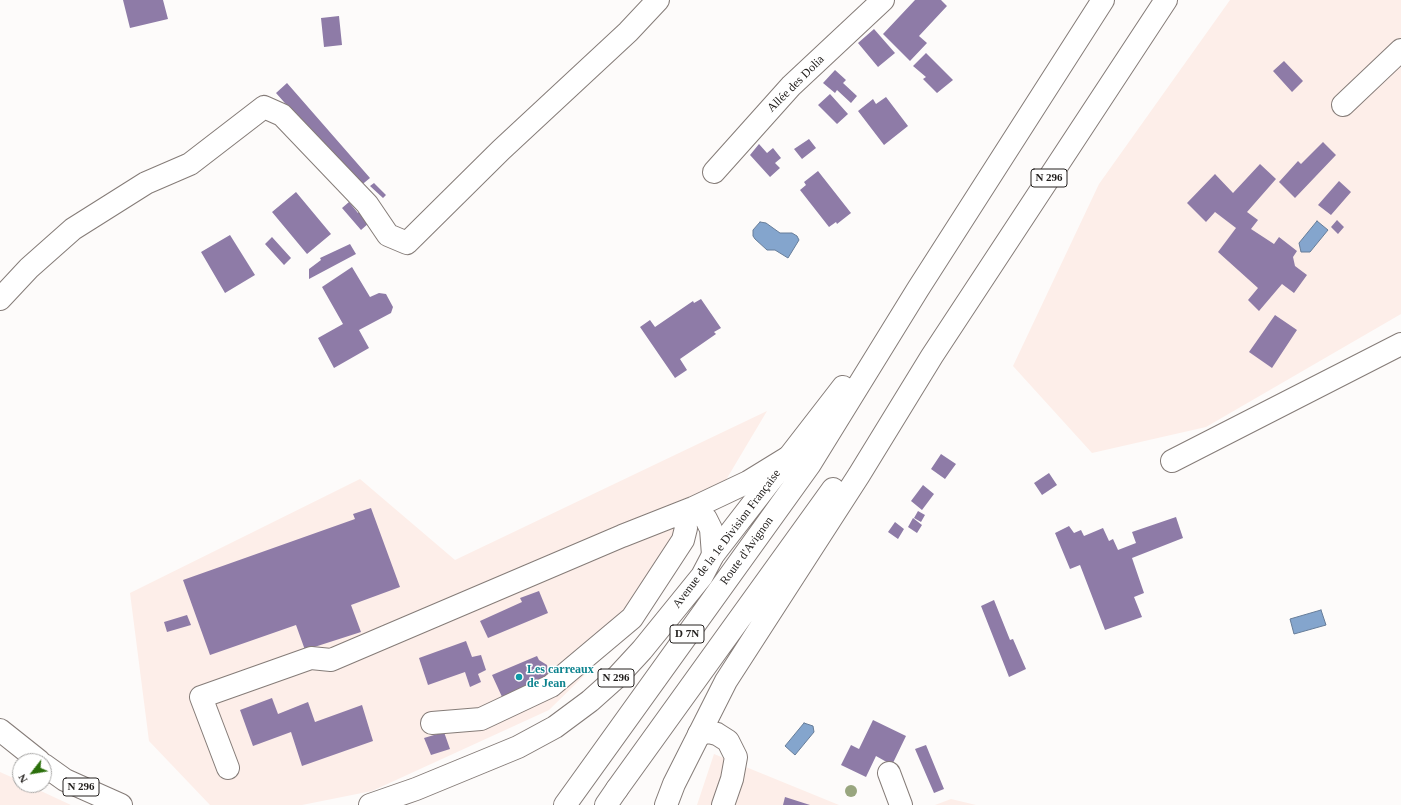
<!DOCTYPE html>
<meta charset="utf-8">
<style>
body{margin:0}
#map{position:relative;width:1401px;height:805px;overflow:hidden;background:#fdfbfa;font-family:"Times New Roman",serif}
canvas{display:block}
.north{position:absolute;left:12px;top:753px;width:40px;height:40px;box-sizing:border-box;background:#fff;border:1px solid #a7a6a5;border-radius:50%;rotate:239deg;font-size:11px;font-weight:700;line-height:16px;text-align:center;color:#24211f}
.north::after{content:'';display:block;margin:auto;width:14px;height:18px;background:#2b6f0b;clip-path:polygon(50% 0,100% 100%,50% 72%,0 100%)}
</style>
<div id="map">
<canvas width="1401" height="805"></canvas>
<div class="north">N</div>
</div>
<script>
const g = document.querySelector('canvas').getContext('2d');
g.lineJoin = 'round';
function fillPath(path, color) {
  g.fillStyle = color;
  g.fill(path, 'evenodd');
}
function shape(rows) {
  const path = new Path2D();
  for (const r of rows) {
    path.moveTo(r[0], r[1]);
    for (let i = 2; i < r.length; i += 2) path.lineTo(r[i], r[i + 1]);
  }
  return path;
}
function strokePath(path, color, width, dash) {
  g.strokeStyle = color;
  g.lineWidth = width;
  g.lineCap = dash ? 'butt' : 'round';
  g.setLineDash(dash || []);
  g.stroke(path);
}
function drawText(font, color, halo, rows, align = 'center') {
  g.font = font + ' "Times New Roman",serif';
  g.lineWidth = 3;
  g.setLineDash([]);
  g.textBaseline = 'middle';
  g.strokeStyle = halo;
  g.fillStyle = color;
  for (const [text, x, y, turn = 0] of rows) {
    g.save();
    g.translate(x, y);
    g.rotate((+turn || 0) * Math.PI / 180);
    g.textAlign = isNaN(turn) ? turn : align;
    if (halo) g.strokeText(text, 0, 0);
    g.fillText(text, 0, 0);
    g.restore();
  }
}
fillPath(shape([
 [1230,0,1401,0,1401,314,1206,427,1092,453,1013,366,1099,184],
 [767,411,645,616,549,710,372,791,302,805,210,805,149,741,130,593,360,479,455,560],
 [714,754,839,805,697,805],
 [0,772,20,781,20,785,28,785,71,805,0,805],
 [951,799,976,805,935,805]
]), '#fdeee9');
const water = shape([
 [1317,221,1328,230,1310,252,1301,252,1299,243,1317,221],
 [760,222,766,223,780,233,792,233,797,236,799,240,788,258,775,250,767,250,755,239,753,236,753,230,760,222],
 [1321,610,1326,625,1294,634,1290,619,1321,610],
 [804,723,813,726,814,732,795,755,785,746,804,723]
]);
fillPath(water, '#84a5cd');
strokePath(water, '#677d99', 1);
fillPath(shape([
 [123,0,163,0,168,19,130,28],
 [915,0,941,0,947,6,919,36,927,43,910,61,883,34],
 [339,16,342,45,324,47,321,18],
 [874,29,895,53,878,67,858,43],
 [926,53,953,80,937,93,923,79,926,77,913,66],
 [1284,61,1303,81,1292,92,1273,71],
 [835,70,846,80,843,83,857,96,851,103,837,90,835,93,823,83],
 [287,83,370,178,359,187,276,93],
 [830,94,848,114,837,124,818,105],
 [886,97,908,126,884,145,858,111,873,99,876,104],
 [809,139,816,148,802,159,794,149],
 [1323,142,1336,155,1295,198,1279,182,1298,161,1301,164],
 [759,144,767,153,773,148,781,158,775,163,780,168,770,177,750,155],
 [1260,164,1276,179,1247,212,1258,220,1251,229,1274,244,1279,237,1297,251,1293,257,1295,266,1307,275,1294,293,1282,284,1259,311,1248,300,1258,288,1218,252,1236,228,1215,212,1206,222,1187,203,1215,174,1233,193],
 [818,171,851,213,837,224,836,222,829,227,800,190,806,185,804,182],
 [1339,181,1351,192,1331,215,1318,205],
 [374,183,386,195,383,198,370,186],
 [296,192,331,234,307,254,272,212],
 [349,202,358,213,360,211,369,223,361,230,342,208],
 [1337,220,1344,227,1338,234,1331,227],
 [230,235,255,275,225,293,201,252],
 [272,237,291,258,284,265,265,244],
 [350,244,356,254,309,279,309,269,321,260,320,258],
 [352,267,370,297,379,293,386,294,393,307,391,313,359,330,369,348,334,368,318,338,343,324,322,287],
 [701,299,721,328,714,332,716,334,680,359,687,370,675,378,640,327,650,320,655,327,693,301,694,303],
 [1275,315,1297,330,1272,368,1249,352],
 [941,454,956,464,945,479,931,469],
 [1049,473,1057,485,1042,495,1034,483],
 [923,485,934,494,922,510,911,501],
 [371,508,400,587,351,605,361,632,305,650,296,625,210,655,183,580,355,519,353,514],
 [918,511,925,515,921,522,914,518],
 [1176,517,1183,538,1132,558,1144,593,1134,597,1142,617,1105,630,1080,565,1070,569,1055,533,1069,526,1074,533,1081,530,1084,536,1103,528,1109,541,1113,539,1118,550,1136,543,1132,532],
 [913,518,922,525,917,533,908,527],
 [895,522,904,529,898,539,888,532],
 [539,591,548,613,488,638,480,621,522,602,520,598],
 [994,600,1010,640,1013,639,1026,669,1009,677,981,606],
 [187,615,191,625,167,632,164,622],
 [466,641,472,657,481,655,486,670,478,674,481,682,470,687,465,672,428,685,419,658],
 [537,656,539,660,547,665,548,672,545,678,503,699,492,675],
 [272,698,278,714,308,702,315,722,362,705,373,741,302,766,291,732,253,746,240,710],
 [873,720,906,736,892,765,876,756,866,777,841,765,851,745,859,749],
 [444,732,450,749,431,755,424,738],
 [926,745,944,789,934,793,915,749],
 [785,797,810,805,783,805]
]), '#8e7ba7');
const minor = shape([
 [1343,105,1401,50],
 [714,172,791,86,883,0],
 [0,299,29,268,73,229,146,183,190,164,264,107,282,115,367,204,388,235,407,243,501,150,628,32,658,0],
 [1172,461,1401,344],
 [693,508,706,519,711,529,713,555],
 [432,723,481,719,551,686,632,618,683,540,686,528,682,513],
 [699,734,709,732,717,734,728,741,736,757,732,779,723,805],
 [228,768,201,697,311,658,331,660,622,536,693,508,748,482,787,458],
 [889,773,901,805]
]);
const major = shape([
 [606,805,617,789]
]);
const highway = shape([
 [0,730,39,761],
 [44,765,65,780,121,805],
 [617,789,833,489],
 [370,805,416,789,518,747,555,727,590,701,618,676,642,650,702,576,713,555,843,387],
 [565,805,810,464,918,289,1103,0],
 [666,805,674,784,726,681,859,475,932,356,1166,0]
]);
strokePath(minor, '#857c78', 24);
strokePath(major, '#857c78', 24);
strokePath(highway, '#857c78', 24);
strokePath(minor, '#fff', 22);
strokePath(major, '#fff', 22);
strokePath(highway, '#fff', 22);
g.fillStyle = '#99a67f';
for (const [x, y] of [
 [851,791]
]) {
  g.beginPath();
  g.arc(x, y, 6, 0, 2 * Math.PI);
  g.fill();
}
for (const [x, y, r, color] of [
 [519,677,4,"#0f9aa8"]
]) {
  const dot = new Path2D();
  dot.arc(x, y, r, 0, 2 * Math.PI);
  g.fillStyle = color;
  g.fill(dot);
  strokePath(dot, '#fff', 1.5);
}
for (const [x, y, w] of [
 [1049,178,36],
 [687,634,34],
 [616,678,36],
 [81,787,36]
]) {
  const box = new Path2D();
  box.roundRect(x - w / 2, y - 9, w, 18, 3);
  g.fillStyle = '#fff';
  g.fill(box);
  strokePath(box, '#24211f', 1);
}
drawText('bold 11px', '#24211f', null, [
 ["N 296",1049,178],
 ["D 7N",687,634],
 ["N 296",616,678],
 ["N 296",81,787]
]);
drawText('12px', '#24211f', '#fff', [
 ["Allée des Dolia",796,84,-45],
 ["Avenue de la 1e Division Française",727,539,-53],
 ["Route d'Avignon",747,551,-54]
]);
drawText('bold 12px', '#0d838f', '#fff', [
 ["Les carreaux",527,670],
 ["de Jean",527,684]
], 'left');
</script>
